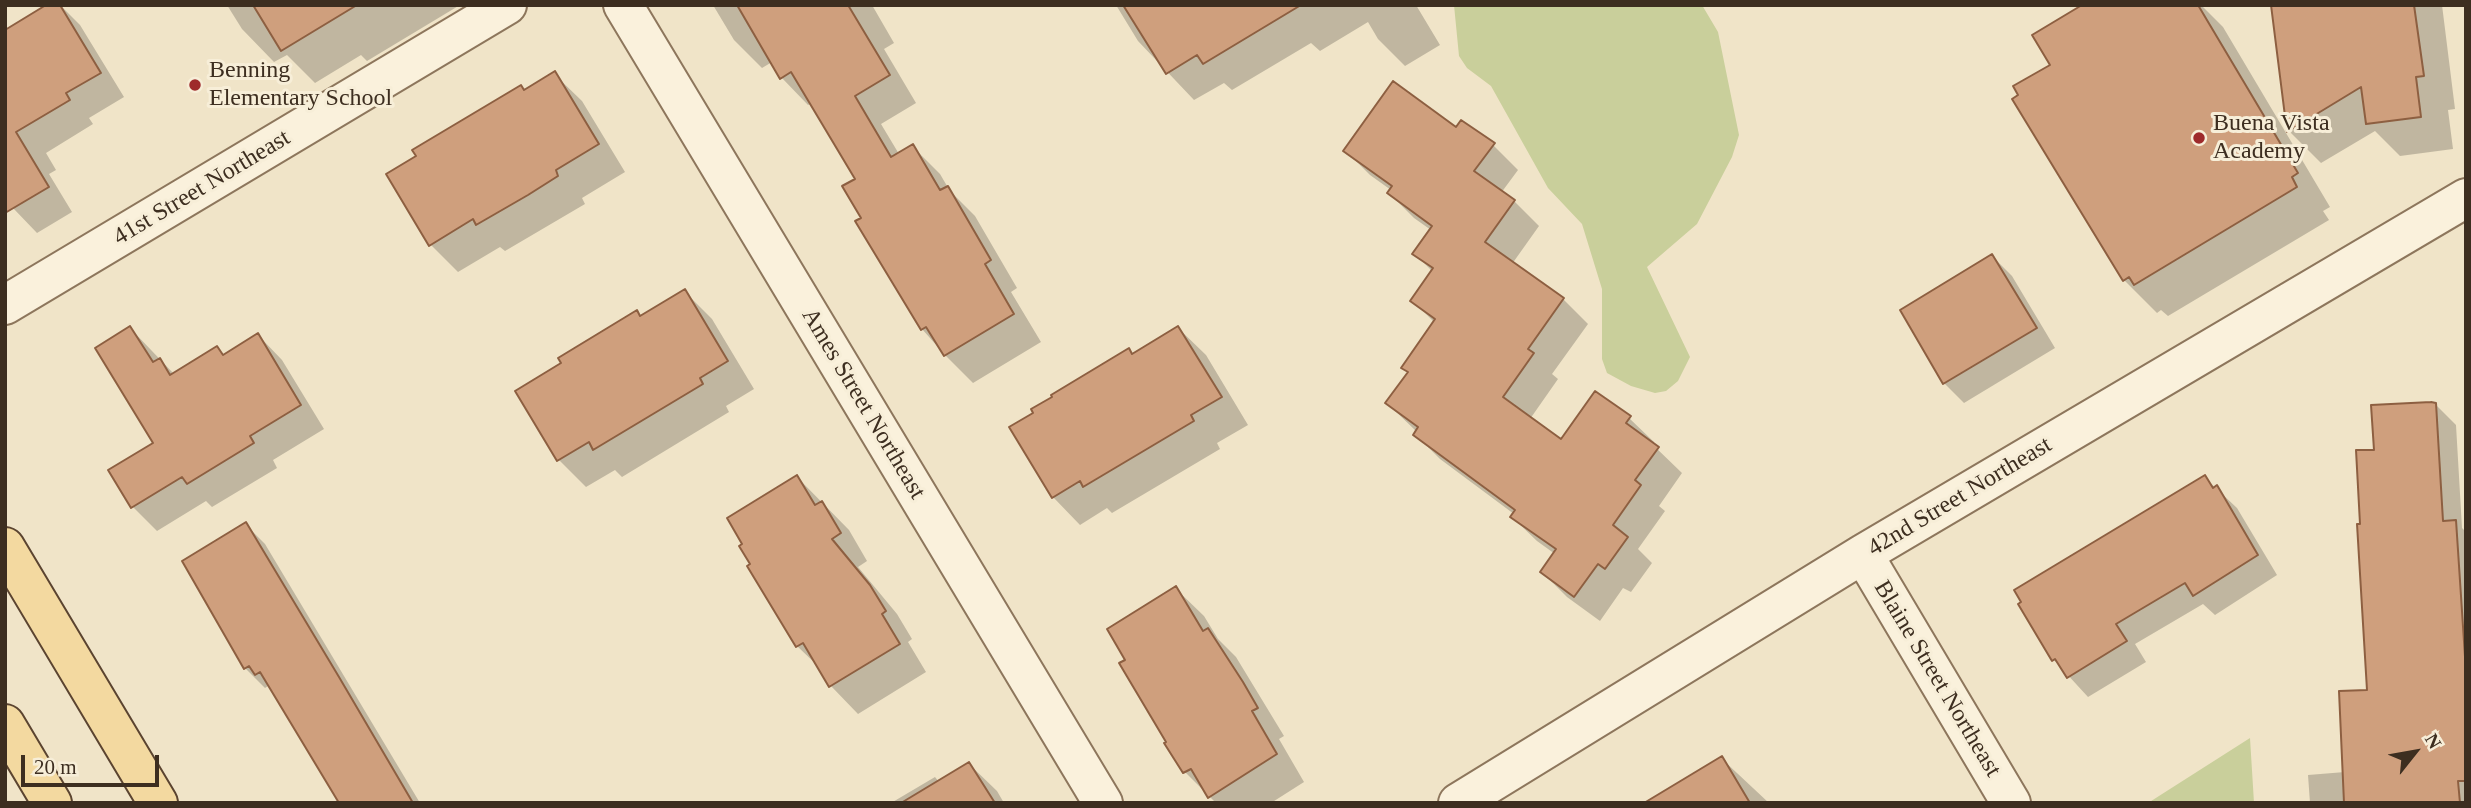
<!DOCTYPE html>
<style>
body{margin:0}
#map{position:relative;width:2471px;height:808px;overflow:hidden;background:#f0e4c8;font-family:Georgia,serif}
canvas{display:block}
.frame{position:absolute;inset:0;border:7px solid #3d2e20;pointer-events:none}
.north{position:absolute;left:2380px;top:717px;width:70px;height:70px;-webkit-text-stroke:5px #f7eed8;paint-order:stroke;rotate:59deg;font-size:19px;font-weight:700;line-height:28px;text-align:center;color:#3d2e20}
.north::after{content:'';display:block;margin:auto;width:24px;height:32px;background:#3d2e20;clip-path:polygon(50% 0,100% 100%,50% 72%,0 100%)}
.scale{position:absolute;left:21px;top:755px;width:138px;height:32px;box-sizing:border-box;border:4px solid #3d2e20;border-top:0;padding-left:9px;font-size:21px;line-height:24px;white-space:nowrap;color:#3d2e20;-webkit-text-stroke:5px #f7eed8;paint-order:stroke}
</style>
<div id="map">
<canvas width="2471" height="808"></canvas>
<div class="frame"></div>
<div class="north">N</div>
<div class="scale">20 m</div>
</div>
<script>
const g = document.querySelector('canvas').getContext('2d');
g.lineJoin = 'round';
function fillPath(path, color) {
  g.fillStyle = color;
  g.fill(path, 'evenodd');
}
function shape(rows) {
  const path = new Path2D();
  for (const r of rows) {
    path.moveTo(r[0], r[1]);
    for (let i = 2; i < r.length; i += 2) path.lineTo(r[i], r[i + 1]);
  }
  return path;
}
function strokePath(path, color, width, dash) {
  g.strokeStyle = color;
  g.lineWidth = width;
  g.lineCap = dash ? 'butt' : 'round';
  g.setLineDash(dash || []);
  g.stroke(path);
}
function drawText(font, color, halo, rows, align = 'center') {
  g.font = font + ' Georgia,serif';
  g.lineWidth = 6;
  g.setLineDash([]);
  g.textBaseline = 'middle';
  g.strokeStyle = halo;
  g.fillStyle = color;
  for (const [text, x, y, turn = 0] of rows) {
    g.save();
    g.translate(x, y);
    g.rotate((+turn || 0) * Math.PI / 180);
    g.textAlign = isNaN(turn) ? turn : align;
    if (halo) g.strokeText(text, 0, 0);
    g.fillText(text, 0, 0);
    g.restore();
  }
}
fillPath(shape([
 [1454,5,1702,5,1718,32,1739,135,1732,157,1697,224,1647,267,1690,357,1678,381,1666,391,1655,393,1631,386,1607,373,1602,359,1602,289,1582,224,1548,188,1491,86,1467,68,1459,56],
 [2250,738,2254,803,2148,803]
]), '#c9cf9b');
fillPath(shape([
 [49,5,60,5,80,25,124,97,89,118,93,124,46,153,56,170,49,174,72,212,37,233,13,208,5,196,5,30],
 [227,5,460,5,367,61,361,55,315,83,287,55,274,62,242,29],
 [713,5,872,5,894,43,884,49,916,103,881,124,899,154,912,146,940,174,950,191,975,216,1017,288,1011,292,1041,342,973,383,945,355,922,329,864,218,857,179,812,103,808,105,781,77,772,62,762,68,734,40],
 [1116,5,1416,5,1440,45,1405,66,1378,39,1368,22,1320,51,1311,43,1232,90,1224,83,1194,100,1138,41],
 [2152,5,2201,5,2223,27,2330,207,2323,211,2329,220,2168,316,2161,310,2157,313,2124,280],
 [2273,5,2442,5,2455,109,2448,110,2453,149,2400,156,2375,131,2321,163,2289,131],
 [554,74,582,101,625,172,582,198,585,204,505,251,500,247,458,272,430,244,525,92],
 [1456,130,1493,145,1518,170,1501,193,1514,201,1539,226,1512,264,1563,299,1588,324,1552,374,1558,379,1530,419,1561,442,1629,418,1654,442,1653,445,1682,473,1659,506,1665,511,1638,549,1652,563,1631,592,1623,588,1600,621,1567,597,1542,572,1555,554,1537,541,1512,517,1514,514,1440,459,1415,434,1417,432,1387,403,1409,373,1435,323,1412,300,1432,271,1415,254,1431,230,1414,218,1389,193,1391,190,1370,175,1345,150],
 [1992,256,2012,276,2055,348,1964,403,1944,383],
 [684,291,712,319,754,389,726,406,729,412,622,477,615,470,586,487,559,460,518,391,563,364,637,313,641,317],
 [130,328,174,374,217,348,225,356,258,335,282,360,324,429,273,460,277,468,212,507,206,501,157,531,133,507,111,471,155,444],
 [1178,328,1206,355,1248,425,1217,443,1220,449,1112,513,1107,508,1080,525,1053,497,1128,350,1133,355],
 [2436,405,2456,425,2462,528,2466,532,2466,803,2310,803,2308,775,2345,772,2369,691,2362,526,2376,451],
 [797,477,849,530,867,561,858,567,897,614,912,639,908,642,926,672,858,714,831,686,820,668,797,646],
 [2205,478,2237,508,2277,575,2215,615,2203,604,2135,644,2146,662,2088,697,2054,660],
 [245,524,265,544,420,803,341,803,274,692,268,686,265,688,245,668],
 [1176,589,1204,616,1218,639,1236,657,1284,736,1279,739,1304,782,1271,803,1216,803,1185,772,1127,660],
 [1722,759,1769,803,1648,803],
 [969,764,997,791,1004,803,891,803,935,777,939,782]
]), '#0003');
const building = shape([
 [46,5,60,5,101,73,66,93,70,100,16,132,49,187,5,213,5,30,46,5],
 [253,5,357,5,281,51,253,5],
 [737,5,848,5,890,75,855,96,891,157,913,144,940,190,948,186,991,260,985,264,1014,314,944,356,926,327,921,330,855,221,861,218,842,186,855,179,791,72,780,79,737,5],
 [1123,5,1301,5,1203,64,1197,55,1166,74,1123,5],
 [2082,5,2198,5,2298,173,2292,177,2297,187,2134,285,2129,277,2123,281,2012,99,2018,95,2013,86,2050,65,2032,35,2082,5],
 [2271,5,2414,5,2424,76,2416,77,2421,117,2366,124,2361,87,2287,132,2271,5],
 [555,71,599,144,556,170,558,176,528,195,476,225,473,219,429,246,386,174,416,156,412,150,521,85,524,90,555,71],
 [1393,81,1456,127,1461,120,1495,143,1474,171,1515,200,1485,242,1564,298,1528,349,1534,353,1503,397,1561,439,1595,391,1631,416,1626,423,1659,447,1635,480,1641,485,1613,525,1628,537,1605,569,1598,564,1574,597,1540,572,1556,549,1510,517,1515,510,1413,435,1418,427,1385,403,1408,372,1401,368,1435,319,1410,301,1433,268,1412,254,1432,226,1387,193,1392,186,1343,151,1393,81],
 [1992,254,2037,328,1943,384,1900,310,1992,254],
 [685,289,728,361,700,378,703,384,593,450,589,442,557,461,515,391,561,363,558,358,637,310,640,316,685,289],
 [130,326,153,362,160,358,170,375,217,346,223,355,258,333,301,405,250,436,254,443,187,484,182,477,131,508,108,470,153,443,95,348,130,326],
 [1178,326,1222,397,1191,415,1194,421,1083,487,1080,481,1052,498,1009,427,1033,413,1031,409,1052,397,1051,395,1129,348,1132,354,1178,326],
 [2431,402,2436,403,2443,521,2456,520,2466,672,2466,781,2458,781,2460,803,2344,803,2339,691,2367,690,2357,524,2360,524,2356,450,2374,450,2371,405,2431,402],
 [797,475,815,505,822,501,841,533,832,539,870,585,886,611,882,614,900,644,829,687,803,643,796,647,747,566,750,564,739,546,742,544,727,518,797,475],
 [2205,475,2213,488,2217,485,2258,555,2193,596,2185,583,2116,624,2127,641,2067,678,2055,659,2052,661,2018,604,2021,602,2014,590,2205,475],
 [246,522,339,677,413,803,339,803,260,672,255,675,249,666,244,669,182,561,246,522],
 [1176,586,1203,631,1208,628,1243,682,1258,708,1252,711,1277,754,1208,798,1191,769,1183,773,1164,743,1166,742,1119,663,1125,660,1107,629,1176,586],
 [1722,756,1750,803,1644,803,1722,756],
 [969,762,995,803,901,803,969,762]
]);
fillPath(building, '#cf9f7d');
strokePath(building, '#8d5f41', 2);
const street = shape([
 [623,5,1103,803],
 [5,305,507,5],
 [1863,554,2011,803],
 [1458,803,1863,554,2466,198]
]);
const primary = shape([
 [5,547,158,803],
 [5,724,52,803]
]);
strokePath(street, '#8d765c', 42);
strokePath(primary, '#5b4430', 42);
strokePath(street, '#faf1dc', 38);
strokePath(primary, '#f3d9a0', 38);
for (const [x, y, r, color] of [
 [195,85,7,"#9e2a2b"],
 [2199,138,7,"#9e2a2b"]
]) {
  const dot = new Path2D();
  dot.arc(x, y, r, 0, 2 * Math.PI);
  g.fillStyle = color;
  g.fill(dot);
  strokePath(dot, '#f7eed8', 2.5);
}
drawText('24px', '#3d2e20', '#f7eed8', [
 ["Benning",209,71],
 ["Elementary School",209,99],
 ["Buena Vista",2213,124],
 ["Academy",2213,152]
], 'left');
drawText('24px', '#3d2e20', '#f7eed8', [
 ["41st Street Northeast",202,188,-31],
 ["Ames Street Northeast",863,404,59],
 ["42nd Street Northeast",1960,497,-31],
 ["Blaine Street Northeast",1937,679,59]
]);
</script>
